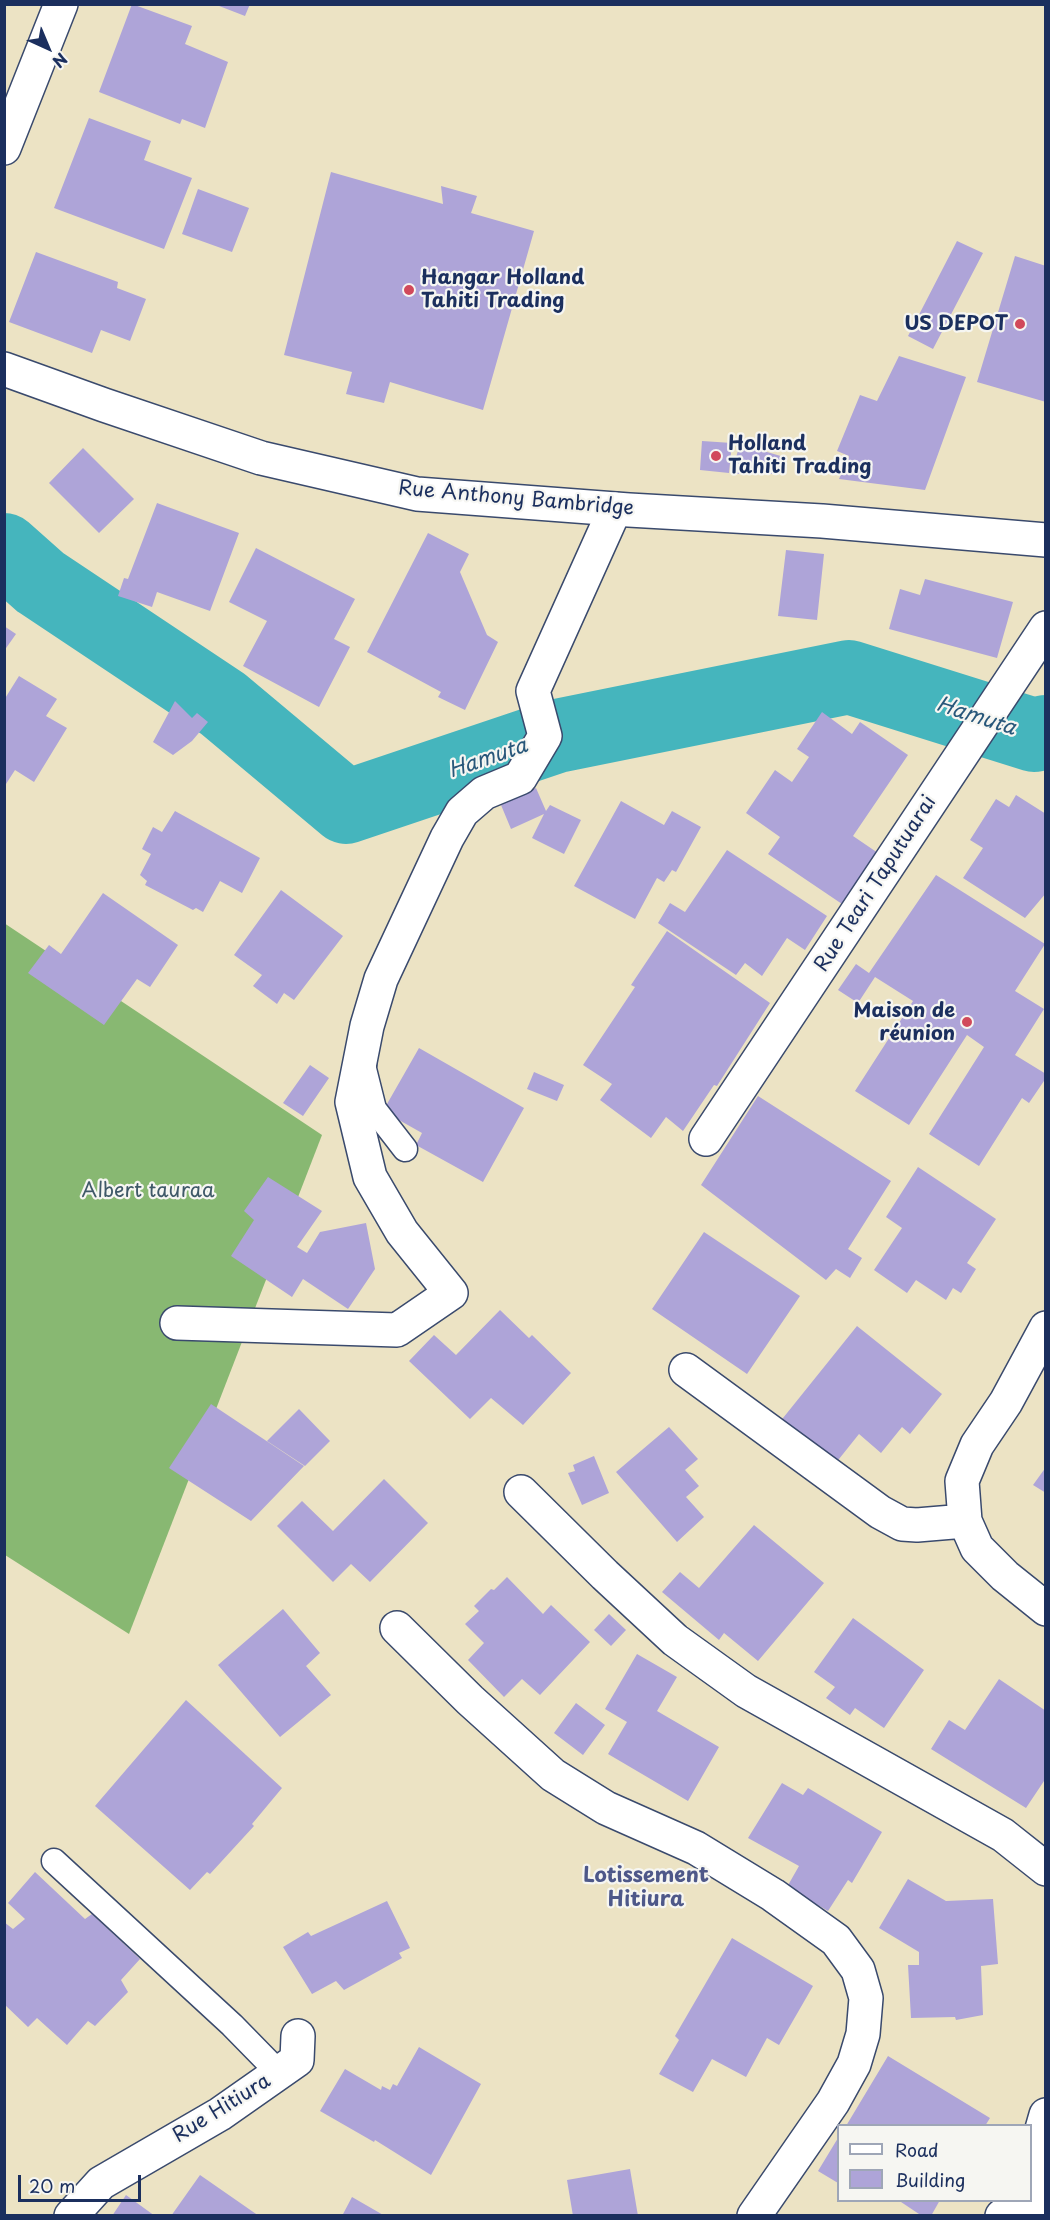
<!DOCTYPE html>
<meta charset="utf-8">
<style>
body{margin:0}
#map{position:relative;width:1050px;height:2220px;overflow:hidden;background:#ece3c4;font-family:"Playpen Sans",sans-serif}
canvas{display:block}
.frame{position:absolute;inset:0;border:6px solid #1b2f5e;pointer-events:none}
.legend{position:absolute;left:837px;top:2124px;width:195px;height:78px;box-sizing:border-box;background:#f6f6f2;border:2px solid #9ea6b7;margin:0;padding:8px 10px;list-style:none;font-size:18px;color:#1b2f5e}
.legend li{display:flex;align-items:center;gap:12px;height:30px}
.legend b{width:30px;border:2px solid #9ea6b7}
.north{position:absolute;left:18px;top:18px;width:60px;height:60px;-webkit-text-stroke:4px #f6f6f2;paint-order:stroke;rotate:136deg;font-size:16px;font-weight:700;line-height:24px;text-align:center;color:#1b2f5e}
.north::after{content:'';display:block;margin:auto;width:21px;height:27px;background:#1b2f5e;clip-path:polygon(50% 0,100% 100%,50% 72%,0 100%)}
.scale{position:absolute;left:18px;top:2175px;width:123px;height:27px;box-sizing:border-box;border:3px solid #1b2f5e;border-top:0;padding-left:8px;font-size:18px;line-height:21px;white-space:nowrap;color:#1b2f5e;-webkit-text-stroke:4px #f6f6f2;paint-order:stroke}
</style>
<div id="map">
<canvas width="1050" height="2220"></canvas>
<div class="frame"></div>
<ul class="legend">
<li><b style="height:8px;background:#fff"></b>Road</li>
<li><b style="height:16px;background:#aea4d8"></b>Building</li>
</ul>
<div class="north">N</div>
<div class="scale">20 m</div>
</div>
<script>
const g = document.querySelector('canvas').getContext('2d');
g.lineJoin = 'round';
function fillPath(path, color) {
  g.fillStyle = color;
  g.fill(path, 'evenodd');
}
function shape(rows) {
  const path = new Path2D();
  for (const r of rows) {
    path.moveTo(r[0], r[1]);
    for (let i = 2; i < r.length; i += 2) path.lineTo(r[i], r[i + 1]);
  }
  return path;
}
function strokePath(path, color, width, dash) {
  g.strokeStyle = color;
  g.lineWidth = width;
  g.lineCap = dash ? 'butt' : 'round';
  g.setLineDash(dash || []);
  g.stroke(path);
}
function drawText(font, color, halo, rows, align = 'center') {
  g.font = font + ' "Playpen Sans",sans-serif';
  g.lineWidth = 4.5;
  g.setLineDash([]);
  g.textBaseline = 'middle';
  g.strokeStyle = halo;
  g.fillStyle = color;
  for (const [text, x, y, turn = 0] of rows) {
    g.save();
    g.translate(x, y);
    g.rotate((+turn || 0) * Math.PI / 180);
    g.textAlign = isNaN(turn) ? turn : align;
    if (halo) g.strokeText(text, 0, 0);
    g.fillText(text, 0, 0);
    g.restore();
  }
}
fillPath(shape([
 [4,923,322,1135,129,1634,5,1555]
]), '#88b872');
strokePath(shape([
 [4,550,40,582,223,704,346,807,557,736,849,677,1034,735,1046,732]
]), '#45b5bd', 74);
fillPath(shape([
 [132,4,192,26,185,44,228,62,205,128,182,119,180,124,99,92],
 [214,4,250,4,245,16],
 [89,118,151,141,144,160,192,178,164,249,54,208],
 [331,172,443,204,441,186,477,196,471,213,534,231,483,410,390,382,384,403,346,394,352,372,284,355],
 [198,189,249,208,232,252,182,234],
 [957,241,983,253,933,349,908,336],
 [36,252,118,282,117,288,146,299,130,341,101,330,92,353,9,322],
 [1015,256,1046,266,1046,402,977,382],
 [899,356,966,377,925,490,839,479,849,456,837,451,860,395,877,401],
 [702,441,732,443,729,473,700,470],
 [740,444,784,457,779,474,731,474],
 [83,448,134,499,99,533,49,483],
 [157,503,239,533,210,611,157,592,152,607,118,596,124,578,128,579],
 [428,533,469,554,460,572,487,635,498,642,465,710,438,697,441,692,367,652],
 [256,548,355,599,334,639,350,647,319,707,243,666,267,621,229,602],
 [786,550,824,554,817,620,778,616],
 [925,579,1013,602,997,658,889,629,900,589,920,595],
 [4,626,16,634,4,651],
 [19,676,57,699,46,716,67,728,34,782,15,770,6,784,4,783,4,700],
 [175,701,192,718,197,713,208,722,192,741,173,755,153,742],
 [822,712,852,734,860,722,908,755,853,836,878,853,842,904,768,854,780,837,746,813,775,770,792,782,809,757,797,749],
 [536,788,546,811,550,805,581,820,564,854,532,838,544,814,511,829,501,805],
 [1016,795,1046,814,1046,893,1025,918,963,878,983,848,970,840,996,799,1009,807],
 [621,801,664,825,672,811,701,827,676,872,672,870,664,882,657,878,635,919,574,886],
 [175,811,260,858,242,893,220,881,203,912,196,908,193,910,145,885,147,881,140,875,151,854,142,849,153,827,162,832],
 [727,850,827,916,805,950,787,938,762,976,745,963,736,975,658,923,670,903,685,912],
 [936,875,1045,944,1015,991,1044,1009,1015,1055,1046,1074,1046,1078,1029,1103,1022,1098,979,1166,929,1134,984,1047,967,1035,909,1125,855,1091,913,1001,875,977,858,1003,838,990,856,964,869,973],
 [281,890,343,936,294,1000,284,993,277,1004,253,986,262,975,234,955],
 [103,893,178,945,150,987,137,979,104,1025,28,973,49,945,61,954],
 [667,931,770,1003,717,1086,714,1085,683,1131,666,1117,651,1138,600,1100,612,1084,583,1065,635,987,631,985],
 [419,1048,524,1108,483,1182,416,1145,422,1133,383,1111],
 [310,1065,329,1078,303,1116,283,1103],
 [534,1072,564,1085,557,1101,527,1089],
 [758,1096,891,1181,848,1249,862,1258,850,1278,836,1269,826,1280,701,1185],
 [918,1167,996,1219,967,1263,976,1269,961,1293,953,1288,946,1300,916,1280,907,1293,874,1270,902,1228,886,1217],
 [268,1177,322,1211,297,1247,307,1253,320,1232,366,1223,375,1269,348,1309,303,1279,292,1297,231,1256,254,1220,244,1211],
 [704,1232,800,1296,747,1374,652,1309],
 [500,1310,529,1338,532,1335,571,1373,523,1425,491,1398,470,1419,409,1361,434,1335,456,1355],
 [857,1326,942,1394,910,1434,902,1427,881,1453,859,1434,835,1464,779,1423],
 [211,1404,304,1466,251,1521,169,1468],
 [299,1409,330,1441,305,1466,267,1441],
 [669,1427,698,1459,685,1470,699,1486,686,1497,704,1517,677,1542,616,1472],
 [594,1456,609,1493,582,1505,568,1473,575,1471,573,1465],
 [1046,1467,1046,1493,1033,1485],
 [384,1479,428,1523,370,1582,351,1564,333,1582,277,1526,302,1501,333,1531],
 [754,1525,824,1583,758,1661,724,1633,719,1640,662,1592,680,1572,699,1588],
 [507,1577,543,1614,551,1605,590,1642,540,1695,522,1679,504,1697,468,1660,484,1643,465,1624,479,1611,474,1606,491,1589,494,1590],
 [283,1609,320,1653,306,1666,331,1695,280,1737,218,1665],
 [609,1614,626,1630,611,1646,594,1630],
 [853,1618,924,1670,884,1728,855,1708,850,1715,826,1698,835,1687,814,1672],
 [637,1654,677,1677,657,1711,719,1747,688,1801,608,1754,627,1722,605,1709],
 [999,1679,1046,1711,1046,1778,1026,1808,931,1749,949,1720,965,1730],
 [186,1700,282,1788,252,1824,254,1826,210,1874,207,1872,190,1890,95,1806],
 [576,1703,605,1725,583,1755,554,1733],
 [782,1783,803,1795,808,1788,882,1832,852,1883,848,1880,828,1911,787,1887,799,1866,748,1838],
 [35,1872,85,1919,92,1914,140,1959,121,1980,128,1992,95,2026,88,2021,67,2045,37,2018,28,2027,4,2004,4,1922,13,1929,25,1919,8,1903],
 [908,1879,946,1901,993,1899,998,1964,981,1966,983,2015,956,2020,955,2017,911,2018,908,1965,919,1965,919,1952,879,1928],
 [387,1901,410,1948,399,1953,402,1958,344,1990,336,1981,312,1994,283,1947,308,1932,311,1936],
 [732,1938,813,1986,779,2045,767,2038,746,2077,712,2059,693,2092,659,2074,679,2040,675,2036],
 [419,2047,481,2084,431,2175,375,2140,374,2142,320,2111,345,2069,381,2090,382,2086,390,2090,393,2084,397,2086],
 [888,2056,990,2118,985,2126,846,2126],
 [838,2138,838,2183,818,2171],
 [630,2169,638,2216,573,2216,567,2180],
 [200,2175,259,2216,171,2216],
 [126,2195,155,2216,112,2216],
 [352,2197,385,2216,342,2216],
 [898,2200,940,2200,931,2216,922,2216]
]), '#aea4d8');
const service = shape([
 [364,1062,364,1069,374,1109,405,1149],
 [54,1861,232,2025,279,2073]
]);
const minor = shape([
 [4,148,61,4],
 [706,1139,1046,628],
 [177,1323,397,1330,451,1293,402,1232,370,1177,352,1102,367,1026,381,979,447,838,462,812,484,793,520,778,545,736,533,691,615,509],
 [1046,1328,1006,1402,977,1445,962,1481,965,1521,977,1548,1005,1576,1046,1609],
 [686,1370,880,1512,902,1524,917,1525,965,1521],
 [521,1492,605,1575,675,1640,746,1691,1003,1835,1046,1869],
 [397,1628,470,1700,553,1775,606,1808,696,1848,773,1895,836,1940,858,1970,866,1998,863,2034,854,2064,833,2102,754,2216],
 [1030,2192,1032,2164,1046,2115],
 [71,2216,101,2183,220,2114,297,2060,298,2036],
 [1002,2216,1046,2195]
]);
const secondary = shape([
 [4,369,104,405,261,458,417,494,629,510,822,521,1046,540]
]);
strokePath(service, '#3a4a6d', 27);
strokePath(minor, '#3a4a6d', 36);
strokePath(secondary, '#3a4a6d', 36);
strokePath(service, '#fff', 24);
strokePath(minor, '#fff', 33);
strokePath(secondary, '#fff', 33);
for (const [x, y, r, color] of [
 [409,290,6,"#d1495b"],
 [1020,324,6,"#d1495b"],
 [716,456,6,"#d1495b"],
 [967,1022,6,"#d1495b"]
]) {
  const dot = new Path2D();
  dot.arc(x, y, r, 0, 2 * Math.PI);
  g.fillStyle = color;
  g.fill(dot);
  strokePath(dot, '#f6f6f2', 2);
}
drawText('bold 20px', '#1b2f5e', '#f6f6f2', [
 ["Hangar Holland",421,278],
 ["Tahiti Trading",421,301],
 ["US DEPOT",1008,324,"right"],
 ["Holland",728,444],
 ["Tahiti Trading",728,467],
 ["Maison de",955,1011,"right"],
 ["réunion",955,1034,"right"]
], 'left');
drawText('20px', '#1b2f5e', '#f6f6f2', [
 ["Rue Anthony Bambridge",516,499,5],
 ["Rue Teari Taputuarai",876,884,-57],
 ["Rue Hitiura",222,2109,-32]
]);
drawText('20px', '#3f5968', '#f6f6f2', [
 ["Albert tauraa",148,1191]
]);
drawText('italic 21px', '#28577a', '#f6f6f2', [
 ["Hamuta",976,717,18],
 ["Hamuta",488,759,-19]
]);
drawText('bold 21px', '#4e5889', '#f6f6f2', [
 ["Lotissement",646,1876],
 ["Hitiura",646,1900]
]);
</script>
